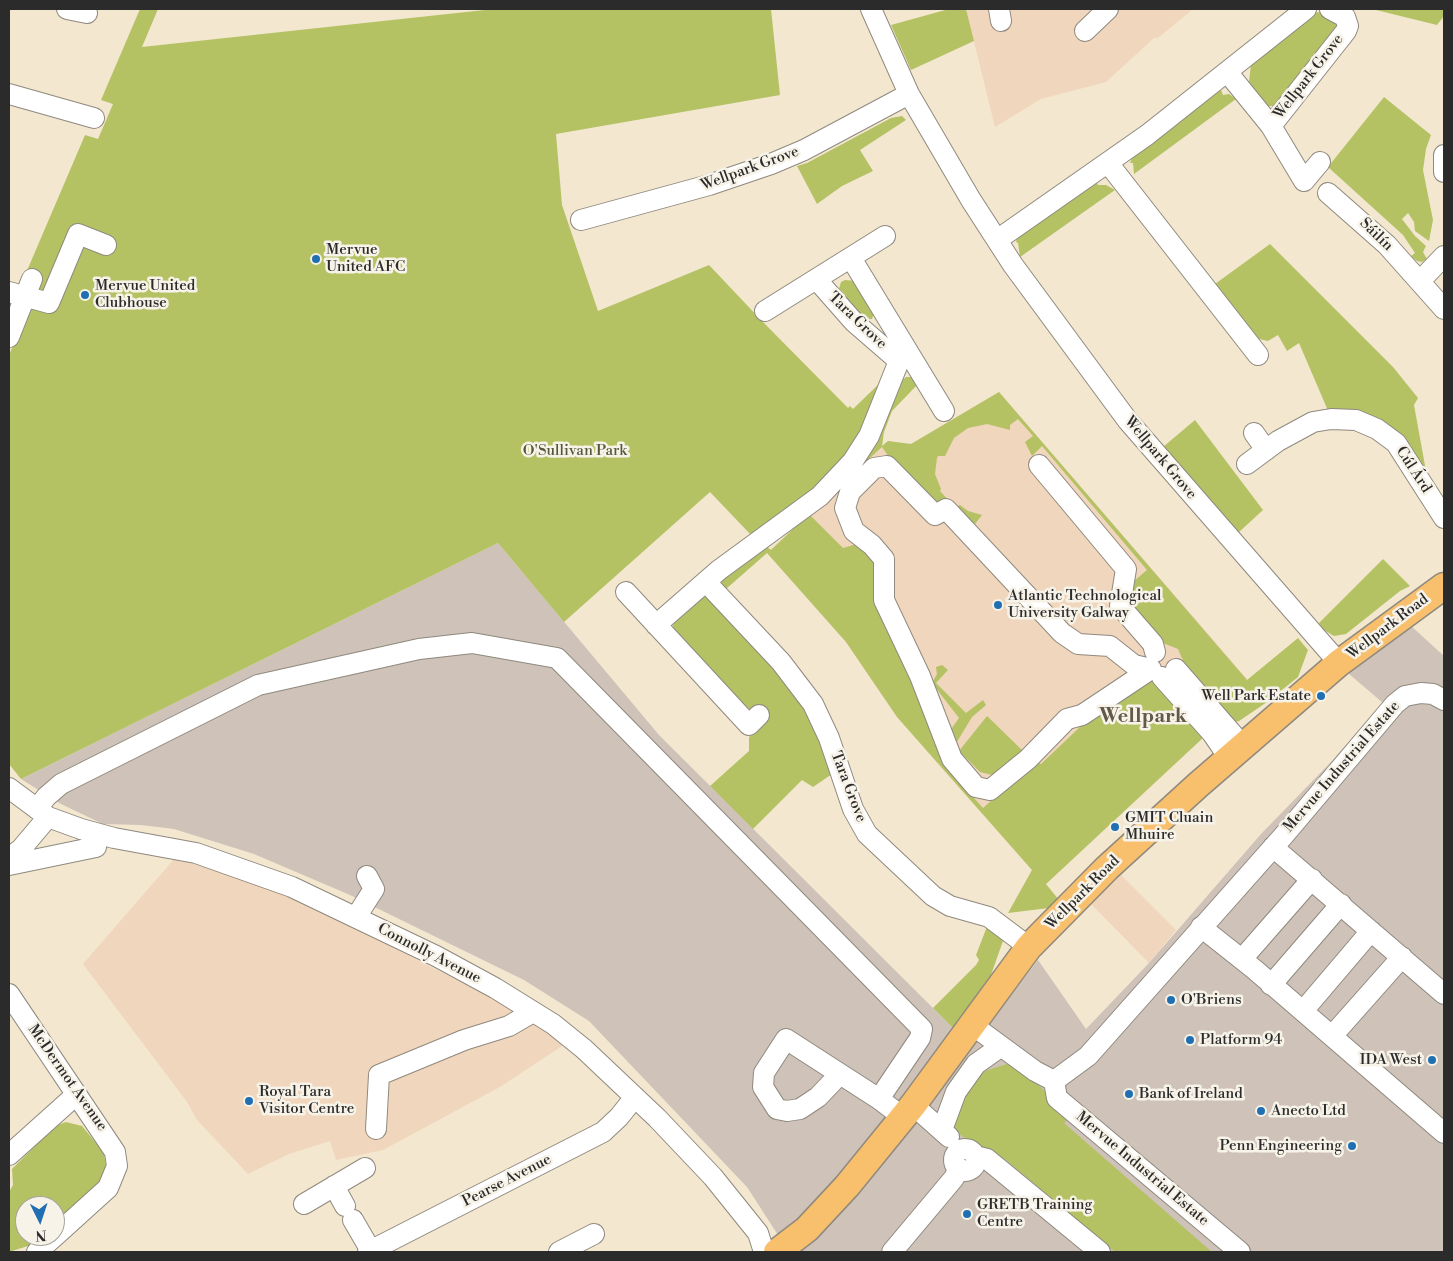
<!DOCTYPE html>
<meta charset="utf-8">
<style>
body{margin:0}
#map{position:relative;width:1453px;height:1261px;overflow:hidden;background:#f3e7d0;font-family:"Libre Bodoni",serif}
canvas{display:block}
.frame{position:absolute;inset:0;border:10px solid #2b2b2b;pointer-events:none}
.north{position:absolute;left:15px;top:1196px;width:50px;height:50px;box-sizing:border-box;background:#f7f3e8;border:1px solid #a5a39c;border-radius:50%;rotate:176deg;font-size:14px;font-weight:700;line-height:20px;text-align:center;color:#2b2b2b}
.north::after{content:'';display:block;margin:auto;width:18px;height:22px;background:#1f6fb2;clip-path:polygon(50% 0,100% 100%,50% 72%,0 100%)}
</style>
<div id="map">
<canvas width="1453" height="1261"></canvas>
<div class="frame"></div>
<div class="north">N</div>
</div>
<script>
const g = document.querySelector('canvas').getContext('2d');
g.lineJoin = 'round';
function fillPath(path, color) {
  g.fillStyle = color;
  g.fill(path, 'evenodd');
}
function shape(rows) {
  const path = new Path2D();
  for (const r of rows) {
    if (r.length === 3) {
      path.moveTo(r[0] + r[2], r[1]);
      path.arc(r[0], r[1], r[2], 0, 2 * Math.PI);
      continue;
    }
    path.moveTo(r[0], r[1]);
    for (let i = 2; i < r.length; i += 2) path.lineTo(r[i], r[i + 1]);
  }
  return path;
}
function strokePath(path, color, width, dash) {
  g.strokeStyle = color;
  g.lineWidth = width;
  g.lineCap = dash ? 'butt' : 'round';
  g.setLineDash(dash || []);
  g.stroke(path);
}
function drawText(font, color, halo, rows, align = 'center') {
  g.font = font + ' "Libre Bodoni",serif';
  g.lineWidth = 5;
  g.setLineDash([]);
  g.textBaseline = 'middle';
  g.strokeStyle = halo;
  g.fillStyle = color;
  for (const [text, x, y, turn = 0] of rows) {
    g.save();
    g.translate(x, y);
    g.rotate((+turn || 0) * Math.PI / 180);
    g.textAlign = isNaN(turn) ? turn : align;
    if (halo) g.strokeText(text, 0, 0);
    g.fillText(text, 0, 0);
    g.restore();
  }
}
fillPath(shape([
 [966,9,1193,9,1158,38,1154,38,1106,82,1041,99,995,127],
 [999,392,1267,702,1239,721,1217,725,1045,885,897,717,846,642,767,553,888,441,911,444],
 [175,858,260,885,317,909,500,1002,565,1044,500,1087,383,1150,336,1160,330,1141,289,1154,248,1174,197,1120,187,1102,83,964],
 [1119,873,1176,930,1149,963,1091,904]
]), '#f0d6bc');
fillPath(shape([
 [498,543,659,735,953,1028,974,1044,1038,960,1086,1029,1149,963,1261,834,1330,763,1383,703,1348,673,1410,625,1444,656,1444,1252,789,1252,747,1187,589,1021,524,980,350,895,254,854,174,829,141,825,103,824,61,804,21,779]
]), '#cec2b9');
fillPath(shape([
 [140,9,158,9,142,47,494,9,771,9,780,95,556,134,562,205,598,311,709,265,762,321,848,408,850,406,853,409,884,379,858,437,845,456,819,483,788,510,751,535,710,492,564,622,498,543,21,779,9,764,9,355,38,288,26,273,85,135,98,139,113,104,101,100],
 [949,9,966,9,974,41,911,70,891,25],
 [1372,9,1444,9,1444,16,1437,25],
 [1320,12,1329,14,1340,27,1275,106,1267,106,1249,82,1251,64,1308,14],
 [1221,90,1223,95,1229,94,1236,99,1134,174,1133,163,1130,163,1133,156],
 [1384,97,1431,135,1426,149,1423,170,1433,220,1429,241,1415,231,1414,222,1408,213,1402,219,1415,236,1426,246,1423,252,1427,259,1422,262,1417,261,1411,256,1415,253,1403,235,1328,167],
 [902,116,906,120,860,150,873,171,842,186,817,204,797,166,807,163,891,118],
 [1096,181,1098,185,1106,185,1115,190,1020,257,1018,243,1016,242,1017,237],
 [1270,244,1393,367,1418,398,1414,405,1428,482,1401,437,1329,413,1299,343,1287,351,1278,335,1268,341,1259,339,1215,284],
 [845,280,856,281,874,312,872,319,864,320,838,292,841,282],
 [906,377,913,377,920,382,892,411,884,432,882,446,888,441,911,444,999,392,1247,680,1298,638,1308,650,1298,677,1267,702,1239,721,1231,723,1184,663,1178,649,1153,639,1127,610,1128,586,1147,570,1042,446,1032,456,1025,442,1033,436,1018,419,1010,425,1010,430,987,424,968,428,954,438,945,456,938,456,937,458,935,474,941,489,940,491,955,507,960,505,968,511,982,515,975,524,942,502,936,505,891,460,882,447,849,477,900,382],
 [1195,420,1263,510,1238,533,1163,447],
 [809,514,843,548,857,544,873,551,957,779,983,808,1035,761,1041,764,1102,706,1148,680,1158,682,1205,736,1046,884,1059,900,1049,908,1008,913,1032,870,897,717,846,642,767,553,726,589,722,584,722,579,766,546,771,550],
 [1383,559,1410,586,1400,591,1346,634,1334,636,1324,630,1319,623],
 [707,596,793,683,835,772,813,787,802,780,753,829,710,786,749,751,749,737,767,717,750,712,674,630,673,626,674,620,702,597],
 [942,665,948,670,936,683,966,713,983,700,986,705,972,717,955,745,949,732,959,718,932,683,937,674,936,667],
 [987,716,1024,752,1001,773,992,775,980,772,959,751],
 [988,924,1004,938,991,975,953,1028,933,1008,976,965,979,960,976,955],
 [1013,1062,1072,1116,1064,1123,1212,1252,1115,1252,1006,1160,977,1146,953,1130,956,1102,985,1071],
 [66,1122,82,1126,104,1153,106,1167,101,1181,55,1223,55,1206,25,1206,25,1236,40,1236,31,1245,9,1252,9,1192,13,1185,12,1169,55,1126]
]), '#b4c264');
const minor = shape([
 [67,9,87,13],
 [871,9,909,94,971,200,1013,265,1128,421,1339,663],
 [999,9,1001,21],
 [1085,31,1108,9],
 [1228,73,1271,126,1304,181,1320,162],
 [9,94,94,118],
 [1271,126,1346,31,1348,26,1345,17,1330,9],
 [1444,155,1444,172],
 [1108,163,1258,355],
 [1328,193,1387,245,1444,309],
 [581,220,709,185,771,164,804,150,909,94],
 [997,240,1147,135,1306,9],
 [851,258,944,411],
 [1420,281,1444,256],
 [9,292,49,303,78,234,106,245],
 [765,311,885,236],
 [9,337,32,279],
 [1254,433,1266,450],
 [1247,464,1278,441,1313,422,1331,419,1356,420,1377,429,1396,443,1444,518],
 [1039,465,1126,569,1120,606,1153,644,1155,652],
 [887,466,935,515,946,509,1062,633,1078,644,1110,646,1134,665,1151,669,1082,715,1067,719,1028,759,990,790,976,787,952,759,920,676,884,600,884,559,872,545,854,531,845,508,850,492,874,468,887,466],
 [706,582,781,662,813,704,829,738,853,809,867,834,933,896,950,906,989,917,1029,947],
 [626,592,749,725,759,715],
 [656,625,719,570,820,496,853,461,869,436,899,361,854,322,817,280],
 [1176,669,1243,746],
 [1162,677,1212,733,1229,758],
 [9,788,48,817,81,829,114,838,196,853,292,887,436,956,495,988,553,1024,584,1049,657,1118,713,1177,758,1233,764,1252],
 [37,809,46,797,61,784,258,685,419,649,472,643,557,658,922,1029,920,1038,879,1099],
 [1273,847,1444,994],
 [9,858,21,849,48,817],
 [9,865,96,847],
 [356,917,374,889,367,876],
 [1201,927,1254,969,1444,1133],
 [1242,959,1312,879],
 [1271,985,1341,904],
 [9,994,115,1152,117,1166,108,1188,55,1236],
 [1303,1011,1371,931],
 [971,1024,1035,1071,1054,1081],
 [1332,1036,1402,957],
 [839,1075,818,1097,800,1109,787,1111,777,1109,763,1087,764,1073,786,1039,879,1099,904,1118],
 [1054,1081,1088,1056,1285,834,1395,704,1405,696,1421,693,1433,694,1444,700],
 [1054,1081,1057,1098,1240,1252],
 [913,1105,949,1137],
 [376,1129,379,1075,464,1040,509,1026,533,1012],
 [942,1130,956,1092,976,1064,1000,1047],
 [965,1160,11],
 [9,1155,77,1094],
 [975,1156,987,1159,1100,1252],
 [334,1186,345,1206],
 [304,1204,365,1168],
 [353,1220,371,1251],
 [37,1252,55,1236],
 [368,1252,603,1132,619,1117,635,1097],
 [559,1252,594,1234],
 [892,1252,954,1178,959,1168]
]);
const major = shape([
 [777,1252,807,1229,847,1186,913,1105,1029,947,1107,868,1198,785,1339,663,1444,586]
]);
strokePath(minor, '#8f897e', 22);
strokePath(major, '#8f897e', 29);
strokePath(minor, '#fff', 20);
strokePath(major, '#f8bf6c', 26);
for (const [x, y, r, color] of [
 [316,259,5,"#1f6fb2"],
 [85,295,5,"#1f6fb2"],
 [998,605,5,"#1f6fb2"],
 [1321,696,5,"#1f6fb2"],
 [1115,827,5,"#1f6fb2"],
 [1171,1000,5,"#1f6fb2"],
 [1190,1040,5,"#1f6fb2"],
 [1432,1060,5,"#1f6fb2"],
 [1129,1094,5,"#1f6fb2"],
 [249,1101,5,"#1f6fb2"],
 [1261,1111,5,"#1f6fb2"],
 [1352,1146,5,"#1f6fb2"],
 [967,1214,5,"#1f6fb2"]
]) {
  const dot = new Path2D();
  dot.arc(x, y, r, 0, 2 * Math.PI);
  g.fillStyle = color;
  g.fill(dot);
  strokePath(dot, '#f7f3e8', 2);
}
drawText('15px', '#2b2b2b', '#f7f3e8', [
 ["Wellpark Grove",1309,77,-52],
 ["Wellpark Grove",750,169,-20],
 ["Sáilín",1376,235,44],
 ["Tara Grove",857,321,44],
 ["Wellpark Grove",1160,458,50],
 ["Cúl Árd",1413,470,57],
 ["Wellpark Road",1388,627,-37],
 ["Mervue Industrial Estate",1342,767,-49],
 ["Tara Grove",848,787,69],
 ["Wellpark Road",1083,893,-45],
 ["Connolly Avenue",429,954,27],
 ["McDermot Avenue",67,1078,55],
 ["Mervue Industrial Estate",1142,1169,40],
 ["Pearse Avenue",507,1181,-27]
]);
drawText('15px', '#2b2b2b', '#f7f3e8', [
 ["Mervue",326,250],
 ["United AFC",326,267],
 ["Mervue United",95,286],
 ["Clubhouse",95,303],
 ["Atlantic Technological",1008,596],
 ["University Galway",1008,613],
 ["Well Park Estate",1311,696,"right"],
 ["GMIT Cluain",1125,818],
 ["Mhuire",1125,835],
 ["O'Briens",1181,1000],
 ["Platform 94",1200,1040],
 ["IDA West",1422,1060,"right"],
 ["Royal Tara",259,1092],
 ["Visitor Centre",259,1109],
 ["Bank of Ireland",1139,1094],
 ["Anecto Ltd",1271,1111],
 ["Penn Engineering",1342,1146,"right"],
 ["GRETB Training",977,1205],
 ["Centre",977,1222]
], 'left');
drawText('15px', '#54583c', '#f7f3e8', [
 ["O'Sullivan Park",575,451]
]);
drawText('bold 20px', '#635849', '#f7f3e8', [
 ["Wellpark",1143,717]
]);
</script>
